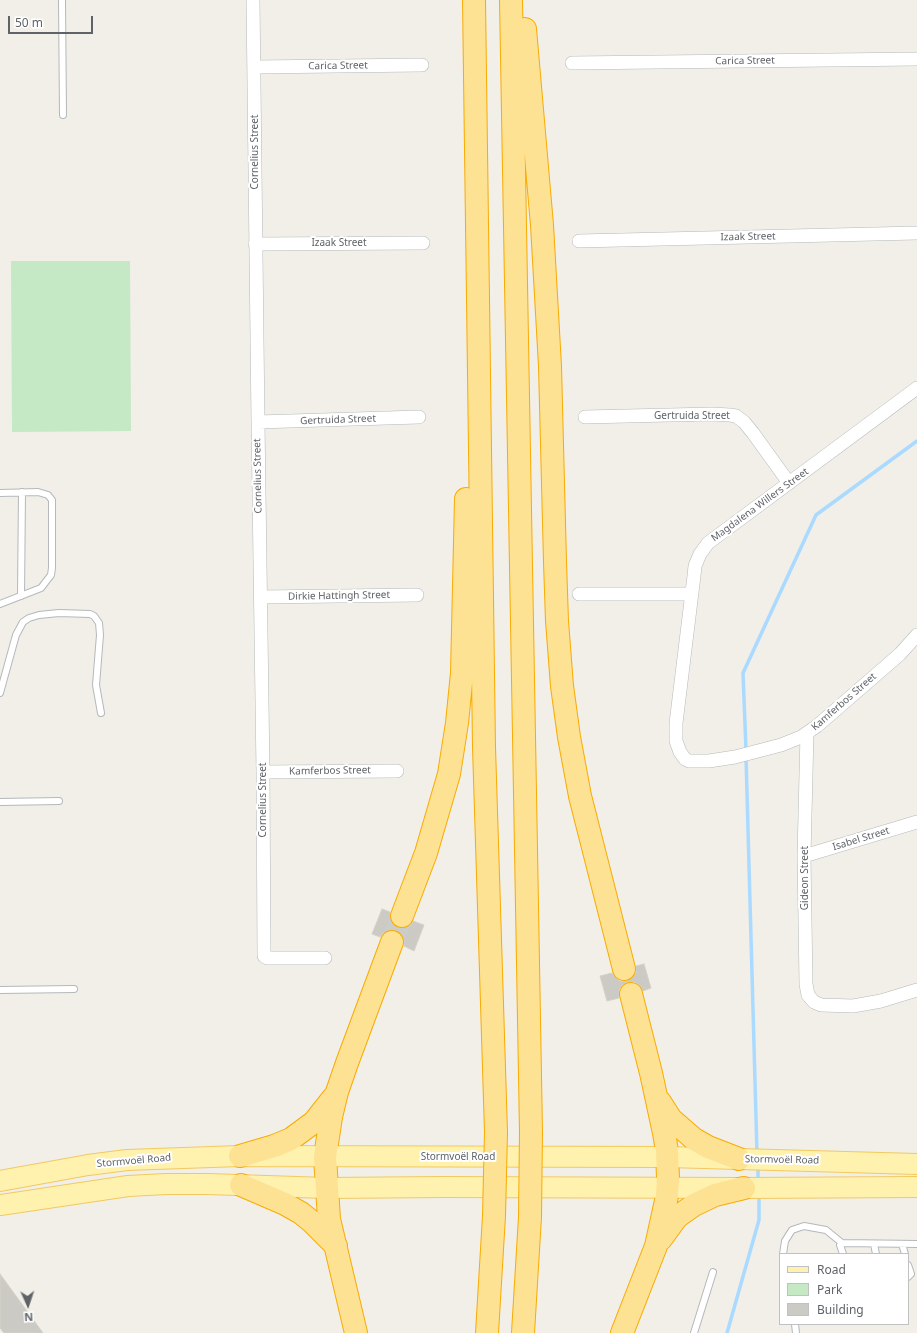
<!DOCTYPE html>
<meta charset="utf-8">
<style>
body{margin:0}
#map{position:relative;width:917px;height:1333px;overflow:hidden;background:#f1efe8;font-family:"Noto Sans",sans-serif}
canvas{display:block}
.legend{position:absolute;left:779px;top:1253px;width:130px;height:72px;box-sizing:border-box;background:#fff;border:1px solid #bfc1c3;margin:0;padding:5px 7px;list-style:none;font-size:12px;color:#5f6368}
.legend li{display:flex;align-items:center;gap:8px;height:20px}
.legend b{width:20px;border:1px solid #bfc1c3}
.north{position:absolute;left:8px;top:1285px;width:40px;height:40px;-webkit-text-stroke:3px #fff;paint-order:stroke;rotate:177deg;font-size:11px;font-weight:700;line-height:16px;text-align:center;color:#5f6368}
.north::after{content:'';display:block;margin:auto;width:14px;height:18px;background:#5f6368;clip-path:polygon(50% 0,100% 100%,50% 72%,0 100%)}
.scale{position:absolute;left:8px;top:16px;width:85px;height:18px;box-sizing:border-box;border:2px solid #5f6368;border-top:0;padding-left:5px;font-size:12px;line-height:14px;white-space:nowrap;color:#5f6368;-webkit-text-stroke:3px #fff;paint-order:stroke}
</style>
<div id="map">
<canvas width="917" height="1333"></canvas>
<ul class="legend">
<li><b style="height:5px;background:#fff2af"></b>Road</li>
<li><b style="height:11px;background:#c5e8c5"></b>Park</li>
<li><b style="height:11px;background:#cccac5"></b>Building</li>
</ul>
<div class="north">N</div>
<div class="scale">50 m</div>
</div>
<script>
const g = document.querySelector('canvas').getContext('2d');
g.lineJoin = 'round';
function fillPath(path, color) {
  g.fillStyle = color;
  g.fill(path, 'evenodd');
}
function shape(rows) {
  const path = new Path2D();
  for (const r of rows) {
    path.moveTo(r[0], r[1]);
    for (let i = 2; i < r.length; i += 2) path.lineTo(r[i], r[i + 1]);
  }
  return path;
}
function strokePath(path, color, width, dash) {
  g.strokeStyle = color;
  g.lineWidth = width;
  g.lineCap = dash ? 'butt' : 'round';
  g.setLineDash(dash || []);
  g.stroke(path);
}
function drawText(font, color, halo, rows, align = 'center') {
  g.font = font + ' "Noto Sans",sans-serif';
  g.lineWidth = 4;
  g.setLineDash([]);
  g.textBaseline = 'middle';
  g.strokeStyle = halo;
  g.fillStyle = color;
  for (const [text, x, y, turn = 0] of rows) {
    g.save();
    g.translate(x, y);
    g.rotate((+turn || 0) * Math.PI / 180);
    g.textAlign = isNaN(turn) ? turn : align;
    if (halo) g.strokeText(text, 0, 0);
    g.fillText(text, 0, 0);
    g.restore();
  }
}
fillPath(shape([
 [11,261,130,261,131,431,12,432]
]), '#c5e8c5');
strokePath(shape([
 [746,750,743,673,816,515,917,441],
 [746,757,757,1154],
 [758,1167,758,1182],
 [727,1333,759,1220,759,1194]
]), '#aadaff', 3.5);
const building = shape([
 [382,909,390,912,390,918,392,924,397,928,404,928,410,926,413,921,424,925,414,951,404,946,404,940,402,934,397,930,390,930,384,932,380,937,372,934,382,909],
 [644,964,651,988,643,991,640,986,635,982,628,982,622,985,619,990,619,998,607,1001,600,976,612,973,615,977,620,981,627,981,632,978,636,973,636,966,644,964],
 [0,1274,43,1333,4,1333,0,1328,0,1274]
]);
fillPath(building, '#cccac5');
strokePath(building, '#d6d1c6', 1);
strokePath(shape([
 [392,942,402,916]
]), '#ccccc8', 22, [22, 11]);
const lane = shape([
 [62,0,63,115],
 [0,493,38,492,48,495,52,500,52,568,51,575,41,588,0,604],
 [21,596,22,492],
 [0,693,16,635,23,622,29,618,39,615,59,613,90,614,94,616,99,623,100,635,96,685,101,713],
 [0,802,59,801],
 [0,990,74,989],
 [842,1243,840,1245,843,1254],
 [874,1244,876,1254],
 [902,1244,905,1254],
 [783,1254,785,1241,792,1230,804,1226,826,1230,842,1243,917,1244],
 [908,1265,911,1274,908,1277],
 [795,1324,796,1333],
 [694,1333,713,1272]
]);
const street = shape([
 [253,0,258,422,263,772,264,956,267,958,325,958],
 [572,63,917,59],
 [255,67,422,65],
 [579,241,917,233],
 [255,244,423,243],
 [917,388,708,543,700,554,695,566,694,576,676,723,676,741,680,752,685,759,689,761,709,761,735,757,781,745,801,737,817,726,900,654,917,635],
 [585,417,712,414,730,415,736,416,744,422,753,433,789,483],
 [258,422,419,417],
 [579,594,692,594],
 [261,597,417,595],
 [807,733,804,856,806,984,808,995,814,1002,821,1005,853,1006,881,1001,917,990],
 [263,772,397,771],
 [804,856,917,822]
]);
const primary = shape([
 [0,1181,88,1165,127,1160,240,1156,668,1157,917,1164],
 [0,1205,128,1186,166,1184,207,1184,326,1188,443,1187,742,1188,917,1187]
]);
const highway = shape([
 [474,0,484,747,496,1132],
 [511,0,531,1132],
 [525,29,542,225,550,366,555,562,557,621,562,686,569,737,580,796,624,969],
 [402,916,426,853,449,774,457,723,462,673,466,499],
 [660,1102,671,1119,694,1139,708,1147,739,1159],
 [240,1156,274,1146,291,1139,314,1122,333,1098],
 [241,1185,285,1204,301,1213,312,1222,336,1246],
 [661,1239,677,1217,694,1205,715,1195,744,1188],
 [356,1333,329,1219,325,1157,331,1117,337,1092,347,1063,392,942],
 [487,1333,494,1216],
 [523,1333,530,1217],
 [622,1333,656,1246,667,1196,668,1178,667,1151,664,1133,651,1073,631,994]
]);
strokePath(lane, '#b5b8bc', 8);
strokePath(street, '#b5b8bc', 14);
strokePath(primary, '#f2c960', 22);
strokePath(highway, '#f9ab00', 24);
strokePath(lane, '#fff', 6);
strokePath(street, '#fff', 13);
strokePath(primary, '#fff2af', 20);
strokePath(highway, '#fde293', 22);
const highwayBridge = shape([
 [494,1216,496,1132],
 [530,1217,531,1132]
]);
strokePath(highwayBridge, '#f9ab00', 24, []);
strokePath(highwayBridge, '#fde293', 22);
drawText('10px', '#5f6368', '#fff', [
 ["Carica Street",745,61,-1],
 ["Carica Street",338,66,-1],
 ["Cornelius Street",255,152,-90],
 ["Izaak Street",748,237,-1],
 ["Izaak Street",339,243],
 ["Gertruida Street",692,416],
 ["Gertruida Street",338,420,-2],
 ["Cornelius Street",258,476,-91],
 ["Magdalena Willers Street",760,505,-36],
 ["Dirkie Hattingh Street",339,596,-1],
 ["Kamferbos Street",844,702,-41],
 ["Kamferbos Street",330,771,-1],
 ["Cornelius Street",263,800,-90],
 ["Isabel Street",861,839,-17],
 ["Gideon Street",805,878,-90],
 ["Stormvoël Road",458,1157],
 ["Stormvoël Road",782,1160,1],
 ["Stormvoël Road",134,1161,-5]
]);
</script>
